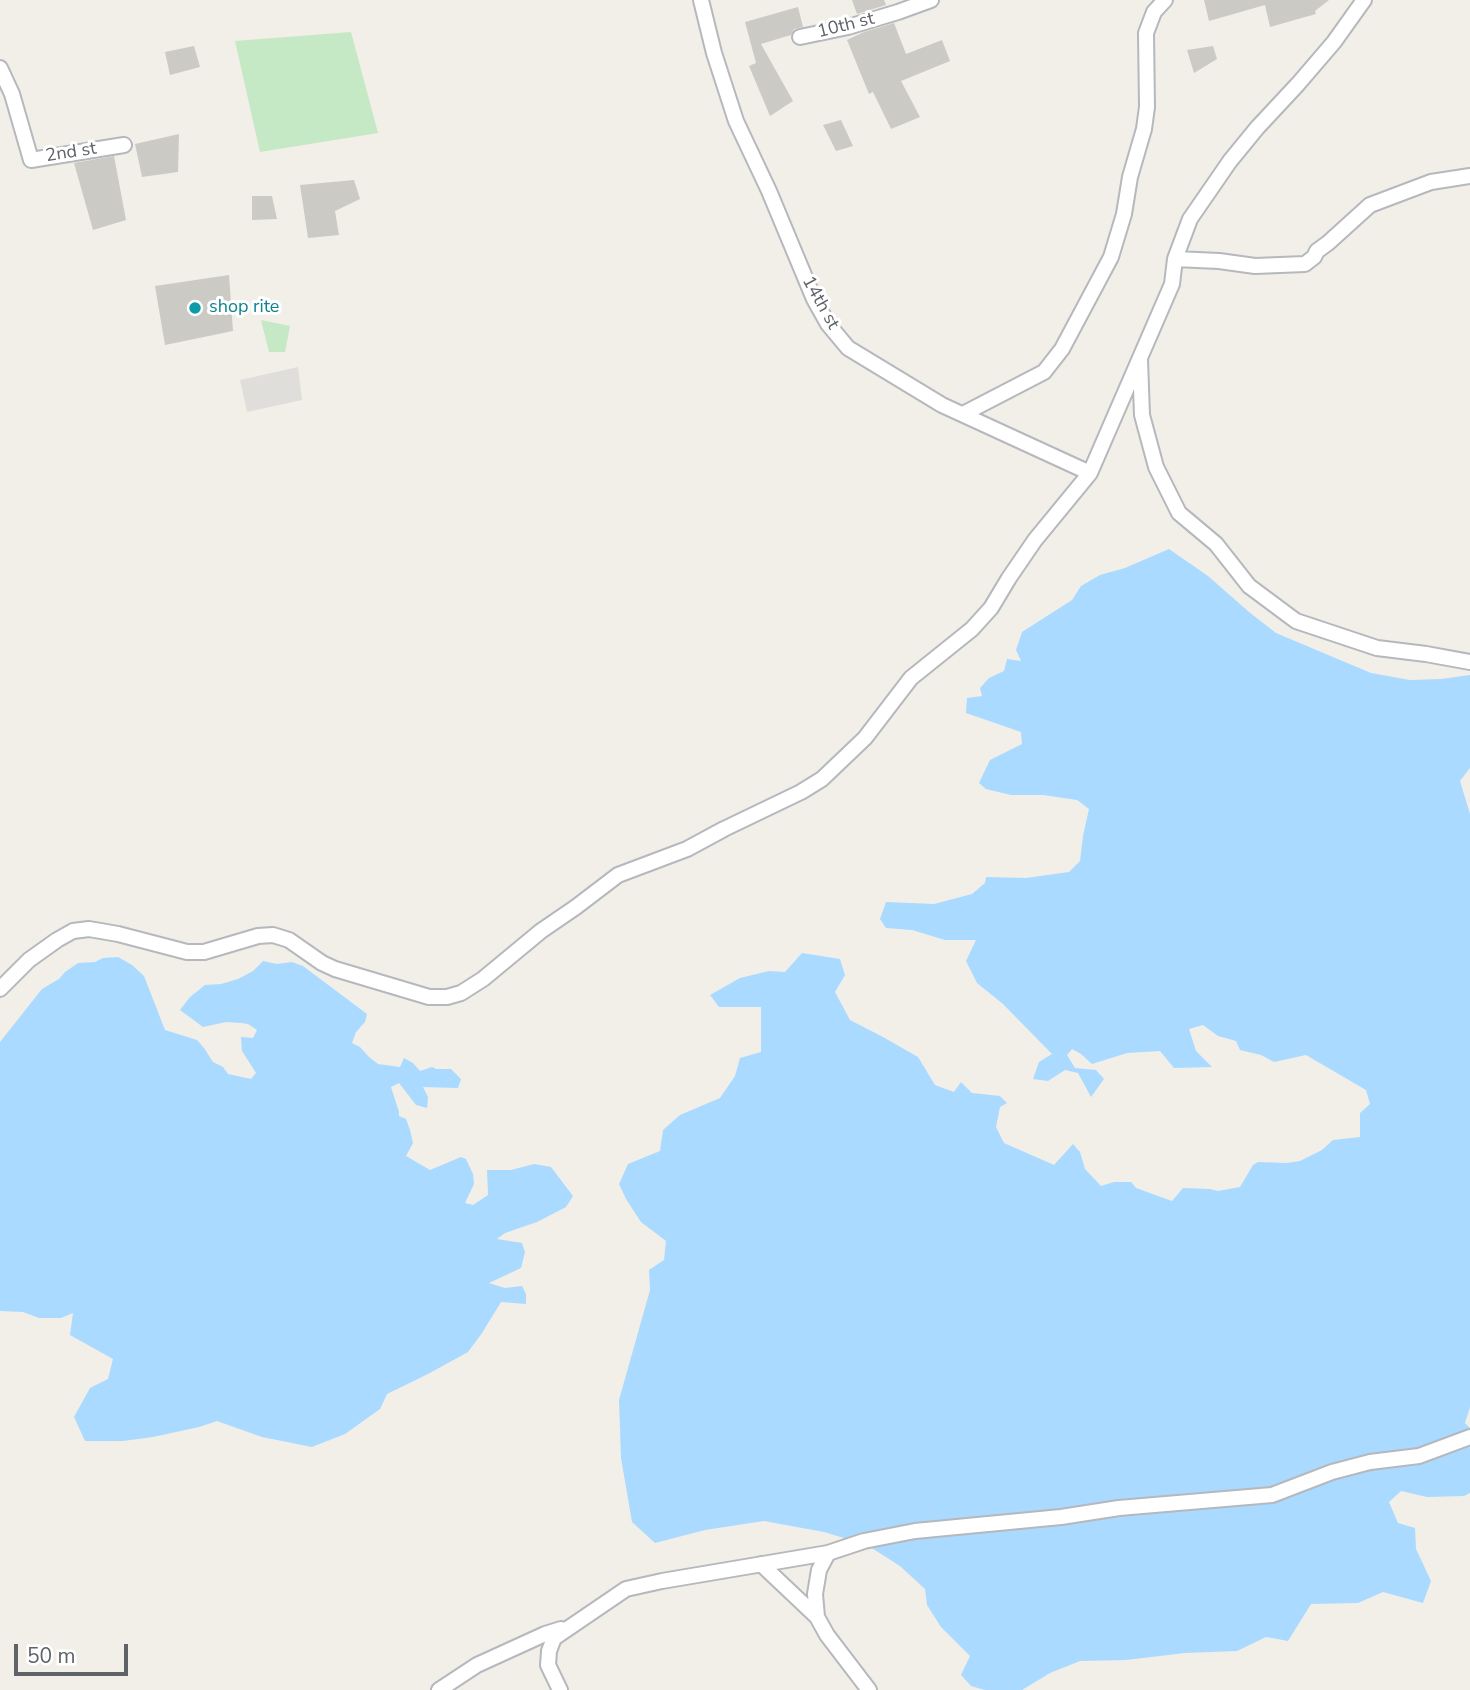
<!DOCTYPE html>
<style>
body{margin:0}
#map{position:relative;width:1470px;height:1690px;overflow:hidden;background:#f1efe8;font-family:"Nunito Sans",sans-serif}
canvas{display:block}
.scale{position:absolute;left:14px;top:1644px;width:114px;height:32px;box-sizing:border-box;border:4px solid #5f6368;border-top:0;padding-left:9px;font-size:21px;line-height:24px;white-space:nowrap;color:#5f6368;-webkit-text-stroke:5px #fff;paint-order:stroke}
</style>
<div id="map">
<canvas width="1470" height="1690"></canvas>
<div class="scale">50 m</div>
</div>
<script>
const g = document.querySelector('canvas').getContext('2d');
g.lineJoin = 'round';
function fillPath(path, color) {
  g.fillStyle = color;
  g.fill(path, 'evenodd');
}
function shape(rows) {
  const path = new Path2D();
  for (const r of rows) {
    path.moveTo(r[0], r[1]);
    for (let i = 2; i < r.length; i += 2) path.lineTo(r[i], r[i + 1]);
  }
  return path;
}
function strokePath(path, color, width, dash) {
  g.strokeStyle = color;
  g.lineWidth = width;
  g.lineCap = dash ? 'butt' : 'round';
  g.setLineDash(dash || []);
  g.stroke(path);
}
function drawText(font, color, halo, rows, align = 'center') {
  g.font = font + ' "Nunito Sans",sans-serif';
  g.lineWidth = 6;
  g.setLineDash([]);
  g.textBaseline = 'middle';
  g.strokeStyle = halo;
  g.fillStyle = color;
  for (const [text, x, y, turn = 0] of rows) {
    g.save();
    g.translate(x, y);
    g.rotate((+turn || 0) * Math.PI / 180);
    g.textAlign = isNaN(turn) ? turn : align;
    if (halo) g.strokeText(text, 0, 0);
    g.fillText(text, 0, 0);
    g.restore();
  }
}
fillPath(shape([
 [298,367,302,400,247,412,240,380]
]), '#e0deda');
fillPath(shape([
 [351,32,378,133,260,152,235,41],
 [261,320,290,326,285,352,269,352]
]), '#c5e8c5');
fillPath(shape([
 [1169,549,1208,576,1249,612,1276,633,1371,673,1410,680,1441,679,1470,675,1470,768,1460,781,1470,814,1470,1407,1465,1423,1470,1428,1470,1493,1464,1496,1427,1497,1401,1491,1389,1502,1398,1523,1415,1528,1416,1549,1431,1581,1423,1603,1383,1592,1358,1603,1311,1604,1288,1641,1266,1637,1237,1651,1185,1653,1126,1660,1080,1661,1050,1673,1022,1690,985,1690,971,1686,961,1675,970,1656,941,1627,927,1605,925,1589,900,1566,867,1545,824,1532,764,1521,705,1530,655,1543,632,1522,621,1458,619,1400,650,1290,649,1270,664,1260,666,1241,641,1222,626,1199,619,1184,628,1164,660,1151,663,1130,680,1115,720,1098,735,1076,740,1058,761,1052,761,1007,719,1007,710,995,740,978,769,971,785,972,802,953,840,959,845,975,835,992,850,1020,883,1037,918,1057,935,1085,954,1092,961,1082,972,1093,1000,1096,1007,1103,1000,1107,996,1127,1004,1143,1054,1165,1073,1144,1080,1152,1085,1169,1101,1186,1114,1182,1131,1182,1136,1188,1172,1201,1183,1188,1210,1189,1218,1191,1240,1187,1253,1165,1258,1162,1287,1163,1300,1161,1322,1150,1333,1140,1360,1137,1360,1113,1370,1104,1366,1090,1306,1055,1274,1062,1261,1055,1240,1050,1236,1041,1218,1036,1203,1025,1189,1029,1196,1051,1212,1067,1174,1068,1160,1051,1127,1053,1092,1064,1081,1054,1072,1049,1067,1055,1075,1068,1096,1070,1104,1079,1091,1097,1078,1073,1065,1070,1048,1081,1033,1079,1039,1062,1052,1054,1003,1004,977,983,966,961,976,940,945,940,912,930,886,928,880,919,886,902,934,904,972,894,985,883,986,877,1026,878,1069,872,1080,861,1083,836,1089,809,1077,800,1043,795,1011,795,986,789,979,783,990,760,1022,744,1021,732,966,713,967,698,982,696,980,688,989,678,1004,671,1007,659,1021,661,1016,650,1022,632,1072,600,1081,586,1100,575,1125,568],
 [118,957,132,965,144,976,165,1030,197,1040,204,1048,213,1062,223,1067,228,1074,251,1079,256,1073,242,1051,241,1037,253,1038,257,1030,248,1024,241,1023,226,1022,203,1027,180,1010,190,997,205,985,221,984,238,979,253,971,263,961,277,964,292,962,303,966,367,1014,365,1022,356,1032,352,1043,360,1047,369,1057,378,1064,400,1067,404,1058,413,1063,420,1071,432,1067,436,1069,451,1069,461,1079,458,1088,423,1087,428,1097,427,1108,416,1105,399,1083,391,1087,399,1112,399,1116,406,1119,410,1130,413,1143,406,1156,430,1170,461,1157,466,1159,473,1174,474,1184,465,1203,473,1205,488,1195,487,1170,511,1170,534,1164,551,1167,573,1196,566,1207,537,1222,505,1233,497,1239,522,1243,525,1252,521,1268,489,1283,505,1288,522,1286,526,1294,526,1304,501,1302,482,1333,468,1352,428,1374,387,1394,380,1409,345,1434,312,1447,262,1437,217,1421,199,1427,153,1437,123,1441,85,1441,74,1417,90,1388,108,1379,113,1359,70,1335,73,1313,61,1318,39,1318,23,1312,0,1311,0,1042,42,989,59,979,65,972,78,963,95,962,103,958]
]), '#aadaff');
fillPath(shape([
 [852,0,884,0,886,5,857,14],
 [1204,0,1329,0,1315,11,1316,14,1270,27,1265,5,1209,21],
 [798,7,803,27,794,29,791,35,761,44,793,101,770,116,749,66,756,63,745,22],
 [894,23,906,54,942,40,950,61,901,81,920,117,891,129,873,92,869,94,847,40,864,32],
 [194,46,200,67,170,75,165,52],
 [1213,46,1217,59,1194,73,1187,50],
 [841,120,853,146,836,151,823,125],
 [179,134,178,172,142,177,135,144],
 [114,156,126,220,93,230,74,163],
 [354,180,360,199,335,211,339,235,308,238,300,185],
 [252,196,272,196,277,219,252,220],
 [229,275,233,331,165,345,155,286]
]), '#cccac5');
const street = shape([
 [701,0,714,53,736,121,769,191,814,299,828,324,848,348,942,405,1090,473],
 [800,37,848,27,898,12,931,0],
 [0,68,12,94,31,160,124,145],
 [1175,259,1219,261,1255,266,1305,264,1314,257,1317,251,1328,243,1370,205,1431,182,1470,176],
 [1140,360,1142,415,1156,467,1179,513,1216,544,1249,586,1296,621,1377,648,1426,654,1470,662],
 [963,414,1044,372,1062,349,1111,257,1124,214,1130,177,1144,129,1147,107,1146,33,1154,12,1165,0],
 [0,989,29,960,57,940,73,931,89,929,118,934,187,952,204,952,258,936,273,935,289,940,322,963,335,969,429,997,447,997,461,993,483,979,541,931,576,907,618,875,687,849,724,829,801,792,822,779,865,738,911,678,972,629,991,608,1009,578,1035,540,1090,473,1172,284,1175,259,1190,219,1230,161,1257,128,1298,84,1334,42,1364,0],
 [761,1564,817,1617,827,1635,869,1690],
 [817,1617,815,1594,819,1570,828,1553],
 [439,1690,477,1665,545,1634,561,1629],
 [560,1690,548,1665,549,1651,554,1638,626,1589,662,1581,828,1553,864,1541,915,1531,1061,1517,1119,1508,1272,1495,1332,1472,1370,1462,1419,1456,1470,1437]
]);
strokePath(street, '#b5b8bc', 18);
strokePath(street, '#fff', 14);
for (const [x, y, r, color] of [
 [195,308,7,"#0f9aa8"]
]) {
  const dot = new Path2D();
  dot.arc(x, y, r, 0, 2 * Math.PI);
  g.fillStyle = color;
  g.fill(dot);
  strokePath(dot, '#fff', 2.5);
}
drawText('18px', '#5f6368', '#fff', [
 ["10th st",846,26,-14],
 ["2nd st",71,153,-9],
 ["14th st",820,303,61]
]);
drawText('18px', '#0d838f', '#fff', [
 ["shop rite",209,308]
], 'left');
</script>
